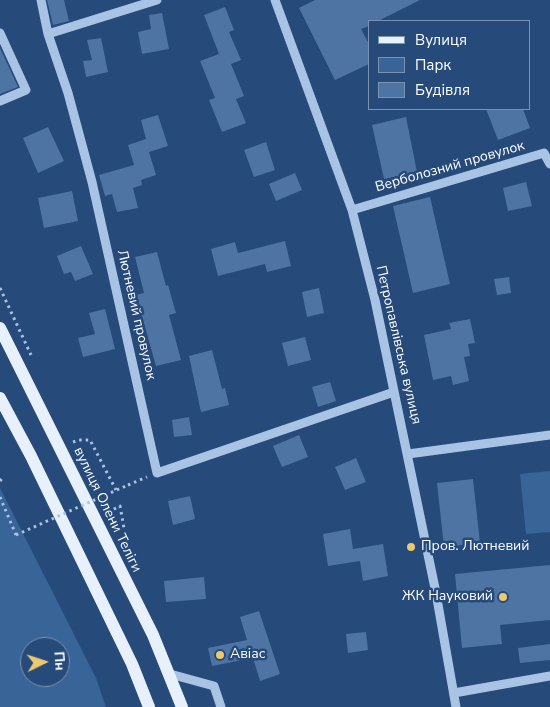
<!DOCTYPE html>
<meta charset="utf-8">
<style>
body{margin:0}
#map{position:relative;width:550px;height:707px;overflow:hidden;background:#264a7a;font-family:"Nunito Sans",sans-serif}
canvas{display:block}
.legend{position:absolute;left:368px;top:20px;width:162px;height:90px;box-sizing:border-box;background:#264a7a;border:1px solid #7d92af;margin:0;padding:6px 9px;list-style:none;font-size:15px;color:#fff}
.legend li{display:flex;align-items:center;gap:10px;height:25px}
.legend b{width:25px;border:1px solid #7d92af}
.north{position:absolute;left:20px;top:637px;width:50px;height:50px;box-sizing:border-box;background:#264a7a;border:1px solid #7d92af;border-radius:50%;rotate:86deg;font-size:14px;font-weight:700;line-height:20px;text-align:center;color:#fff}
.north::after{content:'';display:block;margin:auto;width:18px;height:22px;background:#edc86e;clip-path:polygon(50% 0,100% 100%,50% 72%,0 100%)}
</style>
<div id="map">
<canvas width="550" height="707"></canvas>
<ul class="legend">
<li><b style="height:6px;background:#e8f0fc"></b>Вулиця</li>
<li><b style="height:14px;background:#396497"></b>Парк</li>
<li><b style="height:14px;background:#4e74a3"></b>Будівля</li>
</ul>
<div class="north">Пн</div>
</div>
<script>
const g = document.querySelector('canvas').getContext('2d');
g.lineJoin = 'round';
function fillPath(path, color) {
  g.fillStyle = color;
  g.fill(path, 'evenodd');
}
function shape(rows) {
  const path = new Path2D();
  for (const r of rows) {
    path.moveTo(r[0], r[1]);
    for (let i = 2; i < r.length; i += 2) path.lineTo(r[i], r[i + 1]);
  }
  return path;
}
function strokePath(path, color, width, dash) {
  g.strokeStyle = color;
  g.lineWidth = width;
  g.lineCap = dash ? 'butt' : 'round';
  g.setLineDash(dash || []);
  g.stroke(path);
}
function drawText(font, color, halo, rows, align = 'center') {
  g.font = font + ' "Nunito Sans",sans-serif';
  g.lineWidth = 5;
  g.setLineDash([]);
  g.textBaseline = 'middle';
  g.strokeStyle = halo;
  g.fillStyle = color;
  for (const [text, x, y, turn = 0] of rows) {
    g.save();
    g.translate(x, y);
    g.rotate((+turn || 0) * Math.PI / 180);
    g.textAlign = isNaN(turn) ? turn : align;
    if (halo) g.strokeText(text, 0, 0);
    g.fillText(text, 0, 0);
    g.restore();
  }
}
fillPath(shape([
 [550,471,550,532,526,534,520,474],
 [0,488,96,678,106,707,0,707],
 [30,647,60,647,60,677,30,677]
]), '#396497');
fillPath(shape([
 [47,0,64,0,69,21,53,25],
 [315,0,420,0,378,21,369,21,369,26,361,29,369,44,369,64,335,80,299,8],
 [225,7,234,30,229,32,241,60,231,64,244,96,236,99,246,123,222,132,209,100,215,98,200,61,219,54,204,15],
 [162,13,169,49,142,54,138,32,151,29,149,15],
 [101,38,108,72,86,77,83,61,92,60,87,40],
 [0,48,18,87,0,94],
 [486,109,523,109,530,128,498,140],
 [158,115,168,146,149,152,156,175,141,180,142,185,133,188,138,208,117,212,112,194,105,196,99,175,134,165,128,145,146,139,141,120],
 [406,117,417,172,384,179,372,125],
 [48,127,64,161,38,173,23,138],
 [266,142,275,170,254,177,244,150],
 [295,173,302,190,276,201,269,184],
 [526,182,532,206,508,211,503,188],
 [72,191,78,221,44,228,38,198],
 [430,197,450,284,413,293,393,206],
 [285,241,291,266,267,272,265,264,218,276,211,249,235,242,238,253],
 [81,246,93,274,75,281,71,272,64,274,57,256],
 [157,252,166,286,168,285,176,313,169,315,181,360,156,366,136,295,144,293,135,257],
 [509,277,511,293,497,295,494,279],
 [319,288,324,313,307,317,302,292],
 [105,309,115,349,83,357,78,338,95,334,89,313],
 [470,319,475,343,468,344,470,356,464,357,469,381,453,385,451,376,433,380,424,335,451,329,449,323],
 [305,337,311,360,288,366,282,343],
 [212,350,222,389,225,388,229,405,201,412,189,356],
 [330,382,336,401,318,407,312,387],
 [189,417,192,435,174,437,172,420],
 [299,435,308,457,282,467,273,446],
 [356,458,366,482,345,490,335,467],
 [473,479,480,543,444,547,437,483],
 [190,496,195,519,173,525,168,501],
 [350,529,353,549,383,544,388,576,363,581,360,561,328,566,323,534],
 [550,565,550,620,500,625,502,644,462,648,455,574],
 [204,577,206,599,166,602,164,581],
 [259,611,280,674,260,681,253,658,212,666,208,648,247,640,240,617],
 [366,632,368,650,348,653,346,634],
 [550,644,550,660,520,663,518,648]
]), '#4e74a3');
strokePath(shape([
 [0,288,31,355],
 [73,442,79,440,90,440,116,490],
 [0,481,4,476],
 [128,485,147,477],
 [0,497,16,535],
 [108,512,120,506,128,550]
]), '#a9c3e4', 3, [2.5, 4]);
strokePath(shape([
 [41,0,48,34],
 [157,0,48,34,68,93,92,182,157,473,394,392],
 [275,0,352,210,375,300,436,593,456,707],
 [0,33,26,90,0,101],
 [352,210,544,153,550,164],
 [408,454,550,435],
 [170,674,214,686,221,707],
 [454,693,550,676]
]), '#a9c3e4', 9);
strokePath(shape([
 [0,328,153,635,182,707],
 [0,398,31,456,132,664,149,707]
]), '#e8f0fc', 12);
strokePath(shape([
 [16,535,128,485]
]), '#a9c3e4', 3, [2.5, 4]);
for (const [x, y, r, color] of [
 [411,547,5,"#edc86e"],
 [503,597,5,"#edc86e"],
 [220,655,5,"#edc86e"]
]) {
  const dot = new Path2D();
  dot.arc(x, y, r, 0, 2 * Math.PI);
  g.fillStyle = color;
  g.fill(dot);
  strokePath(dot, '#264a7a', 2);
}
drawText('14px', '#fff', '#264a7a', [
 ["Верболозний провулок",450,167,-16],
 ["Лютневий провулок",136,315,77],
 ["Петропавлівська вулиця",398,345,77],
 ["вулиця Олени Теліги",107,510,64]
]);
drawText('14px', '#fff', '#264a7a', [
 ["Пров. Лютневий",421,547],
 ["ЖК Науковий",493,597,"right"],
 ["Авіас",230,655]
], 'left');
</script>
